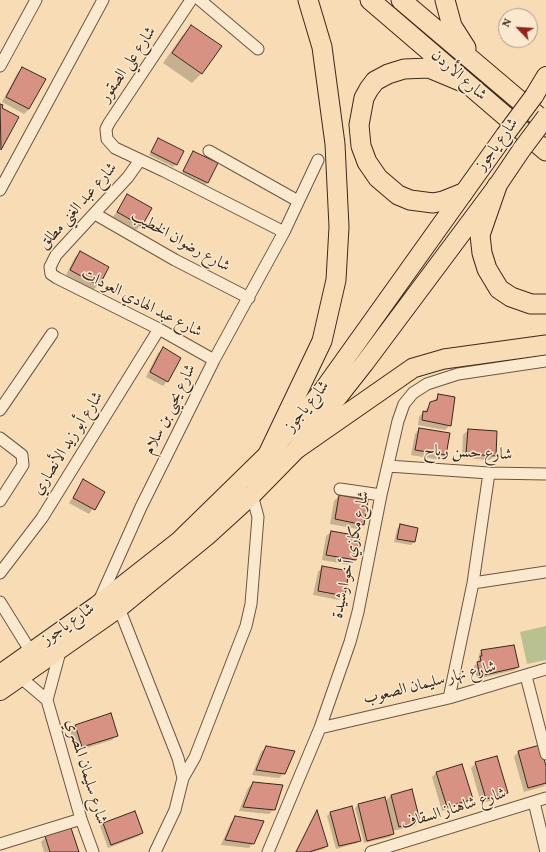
<!DOCTYPE html>
<meta charset="utf-8">
<style>
body{margin:0}
#map{position:relative;width:546px;height:852px;overflow:hidden;background:#f8dcb5;font-family:Vollkorn,serif}
canvas{display:block}
.north{position:absolute;left:498px;top:8px;width:40px;height:40px;box-sizing:border-box;background:#fae8cf;border:1px solid #ae9c87;border-radius:50%;rotate:295deg;font-size:11px;font-weight:700;line-height:16px;text-align:center;color:#3b291c}
.north::after{content:'';display:block;margin:auto;width:14px;height:18px;background:#8f2418;clip-path:polygon(50% 0,100% 100%,50% 72%,0 100%)}
</style>
<div id="map">
<canvas width="546" height="852"></canvas>
<div class="north">N</div>
</div>
<script>
const g = document.querySelector('canvas').getContext('2d');
g.lineJoin = 'round';
function fillPath(path, color) {
  g.fillStyle = color;
  g.fill(path, 'evenodd');
}
function shape(rows) {
  const path = new Path2D();
  for (const r of rows) {
    path.moveTo(r[0], r[1]);
    for (let i = 2; i < r.length; i += 2) path.lineTo(r[i], r[i + 1]);
  }
  return path;
}
function strokePath(path, color, width, dash) {
  g.strokeStyle = color;
  g.lineWidth = width;
  g.lineCap = dash ? 'butt' : 'round';
  g.setLineDash(dash || []);
  g.stroke(path);
}
function drawText(font, color, halo, rows, align = 'center') {
  g.font = font + ' Vollkorn,Amiri,serif';
  g.lineWidth = 3;
  g.setLineDash([]);
  g.textBaseline = 'middle';
  g.strokeStyle = halo;
  g.fillStyle = color;
  for (const [text, x, y, turn = 0] of rows) {
    g.save();
    g.translate(x, y);
    g.rotate((+turn || 0) * Math.PI / 180);
    g.textAlign = isNaN(turn) ? turn : align;
    if (halo) g.strokeText(text, 0, 0);
    g.fillText(text, 0, 0);
    g.restore();
  }
}
fillPath(shape([
 [546,626,546,660,527,664,520,632]
]), '#bac190');
fillPath(shape([
 [191,26,220,47,201,74,192,83,163,63,182,36],
 [23,68,44,80,29,109,24,114,2,102,18,72],
 [0,105,2,106,1,108,18,118,0,150],
 [158,139,176,164,173,167,149,155],
 [193,152,207,183,204,186,181,174],
 [127,196,141,225,136,230,113,217],
 [80,253,98,285,93,290,66,275,75,257],
 [163,349,167,381,163,386,146,377,158,353],
 [439,395,450,425,445,430,418,425,419,417],
 [419,429,445,455,441,460,411,455,415,434],
 [468,430,495,455,490,460,462,458,463,435],
 [83,481,104,492,89,514,69,503],
 [339,496,363,524,358,529,330,524,334,501],
 [400,526,417,529,414,542,411,545,394,542,397,529],
 [331,532,359,537,355,560,350,565,322,560,326,536],
 [322,567,344,595,339,600,313,595,318,572],
 [482,651,518,667,515,670,477,679,474,666,478,663,479,654],
 [110,715,117,735,112,740,77,751,70,731,75,726],
 [266,747,284,773,279,778,252,775,261,752],
 [518,752,546,770,545,786,524,792,514,757],
 [476,763,507,793,502,798,481,803,471,768],
 [436,773,471,799,467,803,442,811,432,777],
 [253,783,274,809,269,814,239,811,248,788],
 [412,790,419,821,415,826,392,831,393,834,390,837,364,843,355,808,358,805,385,802,391,795],
 [351,807,360,840,357,843,336,849,327,816,330,813],
 [317,812,327,846,324,849,314,852,295,852],
 [236,817,253,843,249,848,221,845,231,822],
 [103,823,142,833,139,836,108,848,100,826],
 [46,837,78,852,44,852,41,842]
]), '#0003');
const building = shape([
 [191,25,222,46,202,74,172,53,191,25],
 [22,67,46,79,29,109,6,97,22,67],
 [0,104,3,105,2,108,19,117,1,150,0,104],
 [158,138,184,151,177,165,151,152,158,138],
 [193,151,218,163,208,183,183,171,193,151],
 [127,194,152,208,142,226,117,212,127,194],
 [80,251,109,267,99,286,70,270,80,251],
 [163,347,181,358,168,382,150,372,163,347],
 [438,394,455,397,451,426,422,420,423,411,427,412,430,402,437,400,438,394],
 [419,428,450,433,446,455,415,450,419,428],
 [468,429,497,431,496,456,466,454,468,429],
 [83,479,105,492,95,510,73,498,83,479],
 [339,495,368,500,364,525,335,519,339,495],
 [400,524,418,528,415,542,397,539,400,524],
 [331,531,360,536,356,560,326,555,331,531],
 [322,566,349,571,345,596,318,591,322,566],
 [514,645,519,667,480,676,477,662,481,661,480,656,482,656,481,650,514,645],
 [111,713,118,736,82,747,75,725,111,713],
 [540,745,546,766,546,783,528,788,518,751,540,745],
 [266,746,295,751,285,774,256,770,266,746],
 [497,756,508,793,486,799,475,762,497,756],
 [462,764,473,799,447,807,436,772,462,764],
 [253,782,283,785,275,810,243,807,253,782],
 [412,789,420,821,399,827,391,795,412,789],
 [385,797,394,834,367,841,358,804,385,797],
 [352,806,361,841,339,846,330,812,352,806],
 [317,810,328,846,309,852,296,852,317,810],
 [135,811,143,833,111,845,103,823,135,811],
 [235,816,264,821,254,844,225,840,235,816],
 [71,828,79,852,50,852,45,836,71,828]
]);
fillPath(building, '#d79284');
strokePath(building, '#3b291c', 1);
const minor = shape([
 [191,0,109,123,106,129,107,139,115,148,164,171,284,232],
 [200,0,258,49],
 [0,66,36,0],
 [209,151,298,201],
 [140,160,128,177,56,255,50,267,51,274,57,278,159,329,214,360],
 [0,190,103,0],
 [95,214,175,260,249,298],
 [0,410,52,334],
 [0,438,22,455,23,465,0,501],
 [388,466,489,473,546,474],
 [340,489,381,495],
 [0,573,42,518,159,329],
 [473,583,546,572],
 [99,601,141,507,214,360,284,232,318,160],
 [0,602,31,652],
 [119,608,178,758,183,778],
 [61,648,47,700,81,819,93,852],
 [526,676,546,754],
 [20,677,47,700],
 [449,698,473,583,489,473],
 [320,728,449,698,546,669],
 [534,802,546,852],
 [0,844,81,819],
 [155,852,175,810,183,778,195,757,246,626,251,604,258,517,252,495],
 [268,852,320,728,350,642,358,612,381,495,398,421,404,404,413,393,427,384,458,374,546,361],
 [371,852,546,798]
]);
const primary = shape([
 [534,96,546,76],
 [0,674,96,606,180,540,268,454,296,423,323,390,505,135],
 [0,691,119,608,207,536,252,495,298,448,364,364,497,186,522,149]
]);
const trunk = shape([
 [370,0,546,151],
 [401,0,546,123],
 [445,0,452,26,466,48],
 [497,186,480,235,482,253,487,269,499,289,511,297,531,304,546,304],
 [463,193,443,201,433,203,410,200,398,195,378,178,367,162,361,146,359,125,364,98,369,89,375,81,388,74,404,69,429,68,465,83],
 [298,448,413,368,444,359,546,345],
 [268,454,322,341,336,280,339,227,335,144,322,47,308,0]
]);
strokePath(minor, '#6a5642', 13);
strokePath(primary, '#3b291c', 20);
strokePath(trunk, '#3b291c', 21);
strokePath(minor, '#fae8cf', 11);
strokePath(primary, '#f8dcb5', 18);
strokePath(trunk, '#f8dcb5', 19);
const primaryBridge = shape([
 [505,135,534,96],
 [522,149,546,117]
]);
strokePath(primaryBridge, '#3b291c', 20, []);
strokePath(primaryBridge, '#f8dcb5', 18);
drawText('16px', '#3b291c', '#fae8cf', [
 ["شارع علي الصقور",129,65,-56],
 ["شارع الأردن",458,76,41],
 ["شارع ياجوز",498,145,-54],
 ["شارع عبد الغني مطلق",79,207,-49],
 ["شارع رضوان الخطيب",180,242,29],
 ["شارع عبد الهادي العودات",141,304,27],
 ["شارع ياجوز",308,407,-51],
 ["شارع يحيى بن سلام",171,410,-64],
 ["شارع أبو زيد الأنصاري",69,444,-58],
 ["شارع حسن رباح",468,454,3],
 ["شارع مكازي أخو ارشيدة",352,555,-78],
 ["شارع ياجوز",69,625,-35],
 ["شارع نهار سليمان الصعوب",430,684,-14],
 ["شارع سليمان المصري",85,772,73],
 ["شارع شاهناز السقاف",454,810,-17]
]);
</script>
